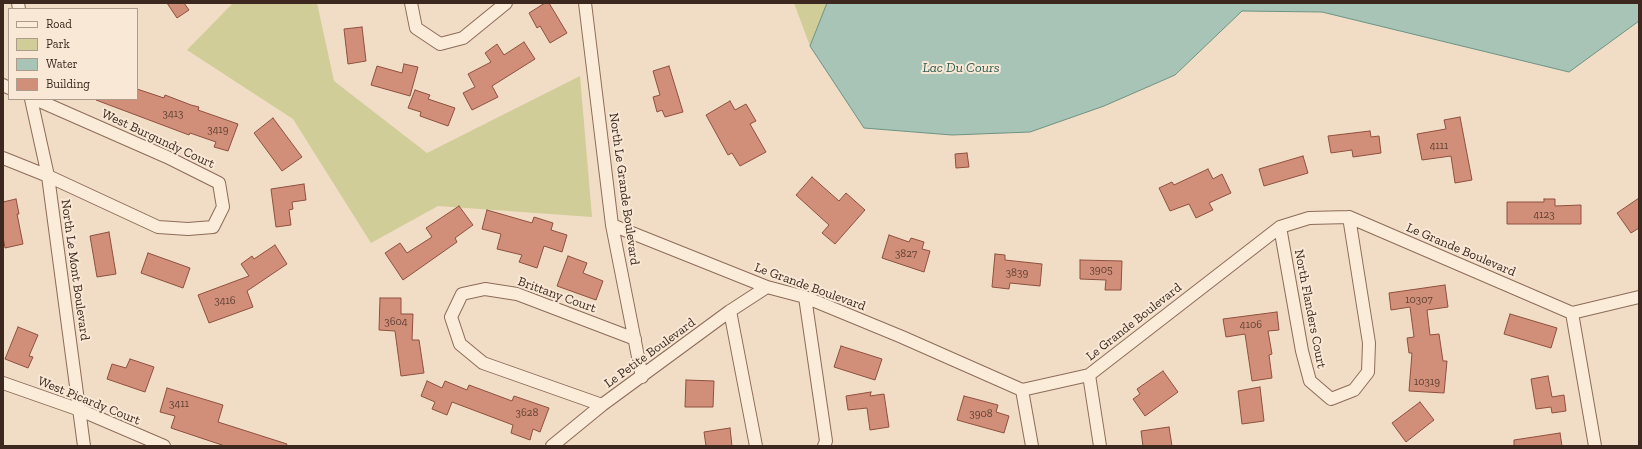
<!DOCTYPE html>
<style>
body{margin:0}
#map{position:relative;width:1642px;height:449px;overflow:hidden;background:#f1dcc5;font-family:"Zilla Slab",serif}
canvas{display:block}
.frame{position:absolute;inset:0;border:4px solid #3c281e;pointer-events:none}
.legend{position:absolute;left:8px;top:8px;width:130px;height:92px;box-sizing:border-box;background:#f8e8d5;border:1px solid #ad9b8c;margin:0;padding:5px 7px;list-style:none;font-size:12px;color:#3c281e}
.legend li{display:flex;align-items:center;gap:8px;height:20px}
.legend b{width:20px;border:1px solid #ad9b8c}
</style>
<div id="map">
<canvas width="1642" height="449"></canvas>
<div class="frame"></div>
<ul class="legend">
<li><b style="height:5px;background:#fbebd9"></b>Road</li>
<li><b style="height:11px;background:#d0cd98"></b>Park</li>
<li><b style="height:11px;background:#a7c4b6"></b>Water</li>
<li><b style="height:11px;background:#d18f79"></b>Building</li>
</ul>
</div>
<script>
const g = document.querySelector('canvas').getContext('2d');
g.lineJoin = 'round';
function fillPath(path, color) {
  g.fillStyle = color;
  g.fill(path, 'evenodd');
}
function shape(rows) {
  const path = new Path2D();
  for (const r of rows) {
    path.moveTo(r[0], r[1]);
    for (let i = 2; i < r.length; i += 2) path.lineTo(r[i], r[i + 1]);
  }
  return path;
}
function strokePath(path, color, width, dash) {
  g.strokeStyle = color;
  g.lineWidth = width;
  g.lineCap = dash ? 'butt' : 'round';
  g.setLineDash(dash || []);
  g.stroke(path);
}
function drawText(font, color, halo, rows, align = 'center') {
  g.font = font + ' "Zilla Slab",serif';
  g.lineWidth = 4;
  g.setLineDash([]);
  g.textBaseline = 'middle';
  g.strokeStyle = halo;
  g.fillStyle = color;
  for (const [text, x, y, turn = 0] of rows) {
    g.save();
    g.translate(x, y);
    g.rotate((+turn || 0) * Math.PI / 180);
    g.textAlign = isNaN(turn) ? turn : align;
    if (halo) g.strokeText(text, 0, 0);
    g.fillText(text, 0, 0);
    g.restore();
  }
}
fillPath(shape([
 [233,3,317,3,334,81,427,153,580,76,592,217,438,206,371,243,293,119,187,50],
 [794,3,827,3,810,46]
]), '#d0cd98');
const water = shape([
 [827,3,1639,3,1639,21,1569,72,1322,12,1242,11,1175,75,1104,106,1030,132,952,135,864,128,810,46,827,3]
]);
fillPath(water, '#a7c4b6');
strokePath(water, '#6c9383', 1);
const building = shape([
 [167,3,184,3,189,10,177,18,167,3],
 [545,3,549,3,567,33,550,43,540,26,537,28,529,13,545,3],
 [362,27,366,61,348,64,344,29,362,27],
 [524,42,535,59,492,86,498,97,472,110,463,93,475,87,468,74,491,62,485,53,497,44,504,55,524,42],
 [404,64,418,67,410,96,371,85,377,66,402,73,404,64],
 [669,66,683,112,665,117,662,110,657,112,653,97,660,95,653,71,669,66],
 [137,89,164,98,165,95,191,105,199,107,198,110,238,124,228,151,214,147,216,142,190,133,189,135,96,100,97,99,137,99,137,89],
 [415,90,430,95,428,99,455,108,448,126,420,116,421,112,408,108,415,90],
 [730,101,735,110,746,104,756,121,750,124,766,152,740,166,732,153,728,155,706,115,730,101],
 [1460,117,1472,180,1455,183,1451,156,1422,160,1417,134,1446,129,1444,120,1460,117],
 [273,118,302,157,282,171,254,133,273,118],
 [1370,131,1371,137,1379,136,1381,153,1353,157,1352,150,1331,153,1328,136,1370,131],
 [967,153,969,167,956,168,955,154,967,153],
 [1303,156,1308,173,1264,186,1259,169,1303,156],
 [1208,169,1213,179,1222,174,1231,193,1209,203,1213,210,1196,218,1189,204,1170,211,1159,188,1172,182,1174,185,1208,169],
 [812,177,839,201,846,193,865,210,835,244,822,233,829,225,796,195,812,177],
 [304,184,306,200,292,202,293,209,289,210,291,225,276,227,271,189,304,184],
 [1639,198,1639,228,1631,233,1617,213,1639,198],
 [16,199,19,214,17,214,23,244,5,248,3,237,3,202,16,199],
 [1544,199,1555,199,1555,206,1581,205,1581,224,1507,224,1507,202,1544,202,1544,199],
 [459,206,473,225,455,238,457,242,403,280,385,253,400,243,407,253,432,237,426,228,459,206],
 [487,210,532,223,534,217,553,223,551,230,567,235,562,252,544,246,537,268,519,262,522,255,497,249,501,234,482,229,487,210],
 [109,232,116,274,97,277,90,236,109,232],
 [889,235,909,242,911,238,924,242,922,249,930,251,924,272,882,258,889,235],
 [275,245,287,264,247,291,253,307,209,323,198,295,249,276,241,264,252,256,254,259,275,245],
 [148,253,190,268,183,288,141,273,148,253],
 [995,254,1005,255,1005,260,1042,264,1040,286,1010,283,1009,289,992,287,995,254],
 [568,256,587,263,583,273,603,281,596,300,557,286,568,256],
 [1080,260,1122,261,1121,290,1105,290,1106,280,1080,279,1080,260],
 [1445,285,1448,307,1427,310,1430,335,1439,334,1443,361,1447,361,1444,393,1409,391,1412,353,1409,353,1407,338,1414,337,1410,307,1391,310,1389,293,1445,285],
 [380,298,401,298,401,314,413,314,412,340,419,340,424,373,401,376,395,331,379,330,380,298],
 [1277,312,1279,330,1268,331,1272,354,1269,355,1272,378,1252,381,1245,334,1226,337,1223,319,1277,312],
 [1510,314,1557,328,1551,348,1504,334,1510,314],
 [18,327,38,335,29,356,33,357,28,368,5,359,18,327],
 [841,346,882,359,875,380,834,367,841,346],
 [130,359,154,367,145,392,107,379,112,364,126,368,130,359],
 [1163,371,1178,392,1145,416,1133,399,1140,394,1137,389,1163,371],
 [1548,376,1552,397,1564,395,1566,411,1552,413,1551,407,1536,409,1531,379,1548,376],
 [686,380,714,381,713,407,685,407,686,380],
 [427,381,442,388,445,381,467,390,469,385,512,401,514,396,549,408,540,432,533,429,530,440,511,433,513,425,452,402,447,415,432,409,435,402,421,396,427,381],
 [1260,387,1264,421,1242,424,1238,391,1260,387],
 [167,388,223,405,218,422,287,444,286,446,225,446,171,428,175,416,160,412,167,388],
 [871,392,870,396,884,394,889,427,870,430,867,408,848,410,846,396,871,392],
 [964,396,998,405,996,412,1009,416,1004,433,957,420,964,396],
 [1420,402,1434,420,1406,442,1392,423,1420,402],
 [1169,427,1172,446,1143,446,1141,431,1169,427],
 [730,428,732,446,706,446,704,432,730,428],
 [1560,433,1562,446,1514,446,1514,440,1560,433]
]);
fillPath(building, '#d18f79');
strokePath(building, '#8e503e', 1);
const minor = shape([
 [18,3,19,9],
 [411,3,416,28,440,44,463,38,506,3],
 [585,3,612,225,642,377],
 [3,85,9,88],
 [31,99,48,176,84,446],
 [3,158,48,176,158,227,188,229,213,227,223,207,219,183,167,157,35,99],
 [612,225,767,287,805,297,902,337,1022,390,1089,375,1280,227,1309,218,1349,217,1572,313,1639,297],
 [1280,227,1302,351,1310,381,1331,399,1354,390,1368,372,1369,343,1349,217],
 [805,297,826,441,824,446],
 [730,311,756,446],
 [1572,313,1595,446],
 [1089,375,1100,446],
 [3,383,80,410,164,446],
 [1022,390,1032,446],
 [602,405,483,363,460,344,451,317,462,294,485,289,517,294,635,339],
 [552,446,602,405,730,311,767,287]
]);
strokePath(minor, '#8d6c59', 14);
strokePath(minor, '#fbebd9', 12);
drawText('11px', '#614235', null, [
 ["3413",173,114],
 ["3419",218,130],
 ["4111",1439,146],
 ["4123",1544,215],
 ["3827",906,254],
 ["3905",1101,270],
 ["3839",1017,273],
 ["10307",1419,300],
 ["3416",225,301],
 ["3604",396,322],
 ["4106",1251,325],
 ["10319",1427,382],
 ["3411",179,404],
 ["3628",527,413],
 ["3908",981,414]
]);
drawText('13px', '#3c281e', '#f8e8d5', [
 ["West Burgundy Court",158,139,25],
 ["North Le Grande Boulevard",624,189,82],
 ["Le Grande Boulevard",1461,250,23],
 ["North Le Mont Boulevard",75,270,82],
 ["Le Grande Boulevard",810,287,20],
 ["Brittany Court",557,295,20],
 ["North Flanders Court",1310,309,79],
 ["Le Grande Boulevard",1134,322,-38],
 ["Le Petite Boulevard",650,353,-36],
 ["West Picardy Court",89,401,22]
]);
drawText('italic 14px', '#2d5d52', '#f8e8d5', [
 ["Lac Du Cours",961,68]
]);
</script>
